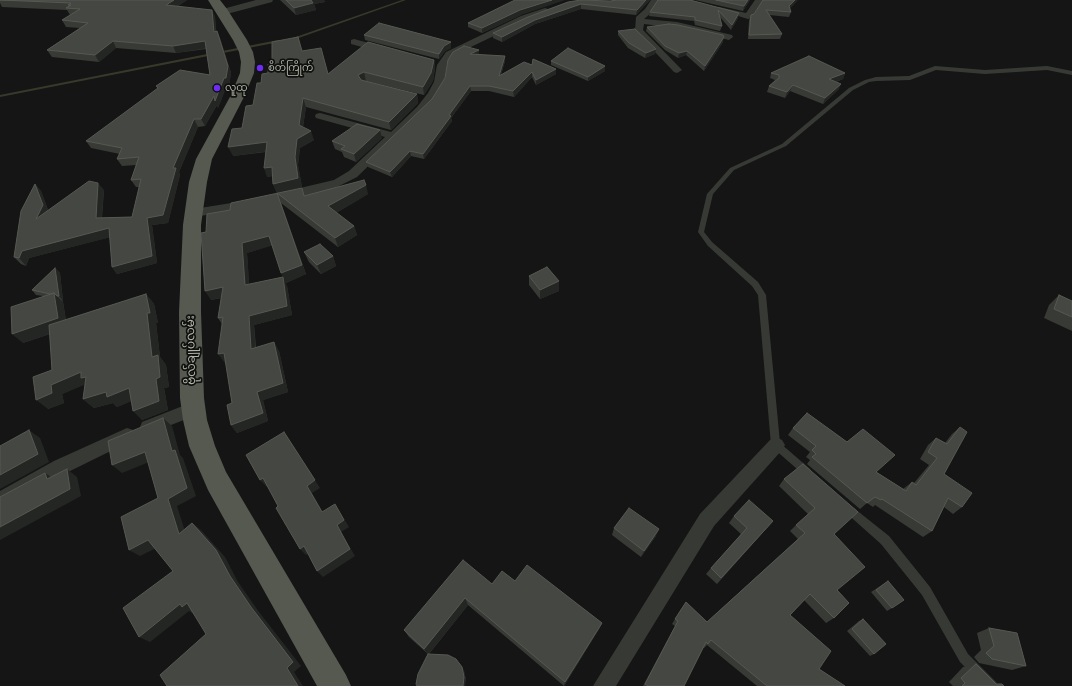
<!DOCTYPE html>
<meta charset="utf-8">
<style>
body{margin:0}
canvas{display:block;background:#141514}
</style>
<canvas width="1072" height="686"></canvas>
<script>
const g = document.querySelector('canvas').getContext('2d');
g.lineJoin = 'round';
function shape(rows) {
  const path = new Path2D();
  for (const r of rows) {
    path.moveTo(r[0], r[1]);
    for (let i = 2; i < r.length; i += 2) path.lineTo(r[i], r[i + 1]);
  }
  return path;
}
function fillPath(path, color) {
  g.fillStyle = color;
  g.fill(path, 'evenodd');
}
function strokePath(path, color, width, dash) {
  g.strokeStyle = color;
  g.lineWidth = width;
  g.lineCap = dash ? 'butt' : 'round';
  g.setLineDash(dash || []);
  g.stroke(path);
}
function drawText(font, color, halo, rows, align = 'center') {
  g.font = font + ' "Work Sans","Noto Sans Myanmar",sans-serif';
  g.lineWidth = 3.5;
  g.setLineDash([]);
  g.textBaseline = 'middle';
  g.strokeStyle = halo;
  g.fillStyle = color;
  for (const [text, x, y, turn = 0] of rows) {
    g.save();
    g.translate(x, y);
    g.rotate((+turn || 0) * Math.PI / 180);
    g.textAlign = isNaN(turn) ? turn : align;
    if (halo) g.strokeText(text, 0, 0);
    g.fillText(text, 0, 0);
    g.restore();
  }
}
fillPath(shape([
 [402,0,406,0,293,40,290,39,402,0],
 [278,40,279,40,279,42,0,97,0,95,278,40]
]), '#38392a');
fillPath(shape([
 [935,66,985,70,1047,66,1072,71,1072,75,1047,70,985,74,936,70,910,80,876,81,869,82,853,90,786,146,734,170,713,194,704,232,712,242,758,282,766,295,780,443,810,469,812,472,810,475,807,476,804,475,773,448,771,445,758,295,752,286,708,246,698,232,707,194,730,168,782,144,849,88,865,80,876,77,909,76,935,66],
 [847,503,850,505,889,536,930,587,968,654,996,682,998,686,984,686,960,662,922,595,881,544,844,511,842,508,844,505,847,503]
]), '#373a34');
fillPath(shape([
 [651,0,659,0,651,13,644,19,677,22,732,35,733,37,729,40,677,28,644,24,643,30,682,70,677,73,674,72,635,31,636,17,645,9,651,0],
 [755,0,763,0,751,18,748,19,715,9,719,7,746,13,755,0],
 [545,8,548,9,548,13,527,20,452,56,447,65,444,82,438,94,425,111,357,177,331,190,283,200,279,199,277,196,279,193,334,180,349,171,385,137,316,118,315,116,316,114,320,113,391,132,417,107,428,93,434,82,437,65,446,52,521,16,545,8],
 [354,39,387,48,389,50,384,53,351,44,351,40,354,39],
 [250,200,254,201,256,204,254,207,194,217,190,216,188,213,190,210,194,209,250,200],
 [193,402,199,404,201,409,199,414,148,434,142,432,140,427,142,422,193,402],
 [127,428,133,430,135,435,133,440,66,473,0,510,0,491,54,461,127,428],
 [776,437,782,440,785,445,782,450,714,526,616,686,593,686,700,514,770,440,776,437]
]), '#373a34');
fillPath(shape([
 [256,0,273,0,272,2,223,15,218,12,219,10,256,0]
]), '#373a34');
fillPath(shape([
 [208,0,220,0,227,9,247,40,253,52,255,62,254,73,245,95,212,159,207,182,201,225,201,312,204,398,207,420,215,446,226,472,346,675,351,686,317,686,208,490,189,446,183,420,180,398,179,312,183,225,189,182,196,159,231,95,240,73,241,62,239,52,233,40,208,0]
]), '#555950');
fillPath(shape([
 [0,0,187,0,178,6,215,16,216,31,220,38,231,73,229,85,227,85,218,108,217,105,205,126,198,127,179,172,180,175,168,223,152,225,157,263,117,274,112,267,110,237,29,258,26,266,21,264,14,257,35,184,41,191,48,210,104,190,102,218,132,217,139,187,136,187,131,180,136,165,122,166,117,159,120,154,91,148,86,141,210,75,206,49,176,53,116,48,99,62,52,57,47,50,80,28,66,27,62,20,70,15,67,10,2,7,0,3],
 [280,0,324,0,325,2,314,4,316,10,296,15],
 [617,0,650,0,636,15,581,9,535,24,502,42,493,38,493,33,568,2,610,1],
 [690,0,738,18,731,30,720,17,722,26,720,31,695,25,694,21,649,16,650,12],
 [695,0,750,0,743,11],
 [763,0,790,9,791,12,789,17,769,15,782,34,780,39,748,39,749,20,751,15,754,14],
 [521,15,482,33,468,27,468,23],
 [647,27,723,42,704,71,686,55,678,58,665,50,646,31],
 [618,31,656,49,655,54,645,58,628,48,618,35],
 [364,35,451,48,445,51,439,59,365,40],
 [302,51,328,74,434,60,435,68,433,81,424,95,366,81,365,81,417,94,418,103,391,130,306,107,303,127,314,140,300,148,298,165,302,187,277,193,273,184,272,176,267,177,266,152,233,156,242,128,253,105,261,83,268,73,272,64],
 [479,55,505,56,505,61,501,75,532,65,556,69,556,74,536,85,532,77,514,97,489,91,471,91,451,118,452,121,424,159,411,156,392,177,368,167,366,162],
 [551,61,605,66,605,71,588,81,551,65],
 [771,73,845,73,843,79,836,82,839,89,823,104,790,91,785,98,767,92,769,86,775,80,770,78],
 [382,138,356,162,344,157,342,152,335,149,332,141],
 [302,188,305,196,368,194,336,213,354,226,357,235,338,247,281,203,306,274,286,283,272,245,247,253,249,284,287,286,292,315,254,325,256,347,279,351,288,392,263,400,268,421,237,433,231,425,232,403,226,363,225,363,222,324,218,318,221,298,211,300,206,232,230,210,231,203],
 [304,252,333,256,336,266,321,274,309,262],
 [55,268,60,273,63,301,62,300,63,302,66,320,146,294,154,304,158,323,156,323,160,357,166,365,169,387,164,388,168,410,142,420,131,401,117,407,113,403,94,408,83,399,85,384,62,394,64,403,48,409,52,370,50,334,23,343,43,296,36,295,32,290],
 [529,276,559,281,559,291,540,299,529,285],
 [1059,295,1072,301,1072,331,1044,318,1049,305],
 [960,427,944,474,962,507,953,514,944,507,932,531,923,537,875,505,873,507,867,503,860,509,807,464,810,460,806,457,810,452,788,435,793,428,876,472,903,489,912,482,914,483,929,465,920,459,928,445,936,438,945,443,952,434],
 [803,464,834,534,837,590,834,618,826,623,804,600,790,615,819,669,845,686,757,686,707,645,704,648,703,648,684,686,643,686,675,626,672,624,686,602,707,622,798,539,790,531,796,525,808,514,779,486,784,479],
 [734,516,773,521,717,584,706,574,711,568,741,534,729,523],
 [614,528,656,536,641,557,612,535],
 [515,581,602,623,599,629,564,686,468,605,429,654,462,667,464,671,466,680,428,654,409,637,404,630,492,584],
 [888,581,892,608,887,611,871,592],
 [863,619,874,654,870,656,847,631,859,621],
 [989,628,1026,666,1012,670,979,663,974,657,981,650,977,633],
 [976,664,996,684,1004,686,953,686,949,682,963,667]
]), '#383a36');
fillPath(shape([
 [174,0,187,0,169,11,166,5],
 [309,0,324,0,325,2,314,4,316,10,296,15,294,8],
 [552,0,565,0,521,15,482,33,482,28,520,10],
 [646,0,650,0,636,15,637,10],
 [748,0,750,0,743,11,744,6],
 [795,0,798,0,788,11,789,6],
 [581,4,581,9,535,24,502,42,502,37,535,20],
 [212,10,215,16,216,39,214,32],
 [739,13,738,18,731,30,732,25],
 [217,31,220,38,231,73,229,85,227,85,218,108,217,105,205,126,201,119,214,96],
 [724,37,723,42,704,71,705,66],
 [113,41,116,48,99,62,95,55],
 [205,41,208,48,176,53,173,46],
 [451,42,451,48,445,51,439,59,439,54,444,46],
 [656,49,655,54,645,58,646,53],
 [479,50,479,55,470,54],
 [687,51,686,55,678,58,679,53],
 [505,56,505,61,499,81,499,76],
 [434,60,435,68,433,81,424,95,423,87],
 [605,66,605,71,588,81,588,77],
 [556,69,556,74,536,85,536,80],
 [364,72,366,81,360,84,358,75],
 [532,72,532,77,514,97,513,91],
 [845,73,843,79,827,85,829,79],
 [841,84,839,89,823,104,825,98],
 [793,85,790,91,785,98,787,92],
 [470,86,471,91,451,118,452,121,424,159,423,154,449,115],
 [417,94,418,103,391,130,389,122],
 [303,98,306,107,302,133,299,125],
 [194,119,198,127,179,172,180,175,168,223,152,225,157,263,117,274,112,267,147,218,173,168],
 [380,130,382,138,356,162,354,154],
 [311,131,314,140,300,148,298,165,302,187,277,193,273,184,295,157,297,139],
 [267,142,270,151,233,156,228,147],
 [410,151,411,156,392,177,390,172],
 [272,167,275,176,267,177,264,168],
 [98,183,104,190,101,225,96,218],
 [35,184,41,191,49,212,36,219],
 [366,185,368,194,331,216,328,206],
 [277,193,281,203,306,274,286,283,281,273],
 [354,226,357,235,338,247,335,238],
 [109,228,115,236,29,258,26,266,19,258,22,251],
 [269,236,274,245,247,253,250,295,245,285,242,243],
 [333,256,336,266,321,274,317,265],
 [55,268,60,273,63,301,59,296],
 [283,277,287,286,292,315,254,325,256,358,251,349,249,316],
 [559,281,559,291,540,299,540,290],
 [223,287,228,296,211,300,205,291],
 [54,293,63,302,67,328,23,343,12,334],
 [146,294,154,304,158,323,156,323,160,357,166,365,169,387,164,388,168,410,142,420,133,411,156,379,152,357,147,313],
 [274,342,279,351,288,392,263,400,268,421,237,433,231,425],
 [224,353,230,362,225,363,218,354],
 [81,372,91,382,62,394,64,403,48,409,36,400,51,385],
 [129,388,139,398,117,407,113,403,94,408,83,399,106,392],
 [163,418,172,426,180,455,183,458,196,496,177,506,188,541,179,534,168,499,172,451],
 [29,430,40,438,49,462,0,489,0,475],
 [284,432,320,488,312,493,327,519,322,512,307,486],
 [145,452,154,460,122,473,112,465],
 [67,469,77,477,81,496,0,540,0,527],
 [45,473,56,480,47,479],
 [263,478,269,486,267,487,260,480],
 [335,504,349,527,341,532,355,556,323,577,317,571,337,525],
 [192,523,201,530,225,557,238,582,259,612,301,666,294,672,303,686,298,686,251,607],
 [659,529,656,536,641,557,644,551],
 [148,540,158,547,140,556,129,550],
 [304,546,310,553,306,555,300,549],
 [465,598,468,605,428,655,424,649],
 [187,603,197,609,192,613,189,611,150,642,139,637,180,604],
 [602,623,599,629,564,686,565,682],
 [462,667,464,671,466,680,465,686,463,686]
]), '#242624');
const building = shape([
 [0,0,174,0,166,5,212,10,214,32,217,31,228,66,226,78,224,78,215,101,214,96,201,119,194,119,173,168,176,168,163,215,147,218,152,256,112,267,109,228,22,251,19,258,14,257,21,211,35,184,43,205,36,219,89,181,98,183,96,218,132,217,141,179,131,180,139,157,117,159,122,148,86,141,158,88,156,86,180,70,210,75,205,41,173,46,113,41,95,55,47,50,88,23,62,20,80,9,66,8,71,5,68,5,71,3,0,0],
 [286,0,311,0,313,3,294,8,286,0],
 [515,0,552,0,520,10,482,28,468,23,515,0],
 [581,0,610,1,617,0,646,0,637,10,581,4,535,20,502,37,493,33,528,17,568,2,581,0],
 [658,0,690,0,739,13,732,25,718,10,722,26,695,20,695,17,650,12,658,0],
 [716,0,748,0,744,6,716,0],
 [763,0,795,0,789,6,791,12,766,10,782,34,749,35,751,15,754,14,763,0],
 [379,23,451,42,444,46,439,54,364,35,379,23],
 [669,24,678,25,723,35,724,37,705,66,687,51,679,53,665,46,647,27,669,24],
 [635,29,656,49,646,53,629,43,618,31,635,29],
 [298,37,302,51,321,48,328,74,368,42,434,60,431,73,423,87,364,72,358,75,361,80,417,94,389,122,303,98,299,125,311,131,297,139,295,157,298,178,273,184,272,167,264,168,267,142,228,147,232,129,242,128,246,106,253,105,257,83,261,83,262,74,268,73,268,64,272,64,272,42,298,37],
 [464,46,479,50,470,54,505,56,499,76,524,62,532,65,533,59,556,69,536,80,532,72,513,91,489,86,470,86,449,115,451,116,423,154,410,151,390,172,366,162,432,99,445,78,448,60,453,52,464,46],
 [568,48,605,66,588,77,551,61,568,48],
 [809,56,845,73,829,79,841,84,825,98,793,85,787,92,769,86,779,78,779,75,771,73,809,56],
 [357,124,380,130,354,154,341,149,345,146,332,141,357,124],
 [364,180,366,185,328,206,354,226,335,238,277,193,302,265,281,273,269,236,242,243,245,285,283,277,287,306,249,316,251,349,274,342,283,383,257,392,263,413,231,425,227,405,232,403,224,353,218,354,223,317,218,318,223,287,205,291,201,233,206,232,207,214,230,210,231,203,302,188,304,196,364,180],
 [320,244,333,256,317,265,304,252,320,244],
 [547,267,559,281,540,290,529,276,547,267],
 [55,268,59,296,57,296,54,293,50,294,32,290,55,268],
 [54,293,58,318,12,334,11,307,54,293],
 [146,294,150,313,147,313,152,357,158,355,160,377,156,379,159,401,133,411,129,388,107,397,106,392,83,399,86,377,81,378,81,372,51,385,52,393,36,400,33,377,52,370,49,325,146,294],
 [1059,295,1072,301,1072,317,1054,309,1059,295],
 [807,413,847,442,863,429,895,455,876,472,906,491,912,482,916,485,937,458,928,452,936,438,947,444,960,427,967,432,944,474,972,493,962,507,948,498,932,531,882,499,881,500,875,497,867,503,812,457,816,454,812,450,816,446,793,428,807,413],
 [163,418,172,451,175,450,187,488,168,499,179,534,192,523,216,550,230,576,251,607,293,662,287,668,298,686,167,686,160,675,206,634,187,603,182,607,180,604,139,637,123,608,173,571,148,540,129,550,121,517,158,498,145,452,112,465,108,441,163,418],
 [29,430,38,454,0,475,0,446,29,430],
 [284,432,315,480,307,486,322,512,335,504,344,520,337,525,350,549,317,571,304,546,300,549,276,508,278,506,263,478,260,480,246,455,284,432],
 [803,464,858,512,834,534,865,567,837,590,849,603,834,618,810,594,790,615,831,651,819,669,845,686,767,686,711,640,708,644,706,642,684,686,648,686,645,684,678,621,675,619,686,602,707,622,805,533,796,525,815,508,784,479,803,464],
 [67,469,70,489,0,527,0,497,45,473,47,479,67,469],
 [749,500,773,521,721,578,711,568,747,528,734,516,749,500],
 [629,508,659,529,644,551,614,528,629,508],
 [463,560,492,584,502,571,515,581,527,565,602,623,565,682,465,598,424,649,404,630,463,560],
 [888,581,904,600,892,608,876,590,888,581],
 [863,619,886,644,874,654,852,629,863,619],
 [989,628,1017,633,1026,666,992,659,986,653,994,646,989,628],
 [428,654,448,655,456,659,462,667,464,677,463,686,417,686,416,684,418,674,428,654],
 [976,664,996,684,1002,684,1004,686,962,686,965,683,961,678,976,664]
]);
fillPath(building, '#454842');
strokePath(building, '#565952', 1);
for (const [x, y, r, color] of [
 [260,68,4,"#6d2df4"],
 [217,88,4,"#6d2df4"]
]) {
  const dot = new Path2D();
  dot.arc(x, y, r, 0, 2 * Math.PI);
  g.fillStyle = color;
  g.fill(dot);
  strokePath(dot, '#0f100f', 1.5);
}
drawText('10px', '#b0b6a5', '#0f100f', [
 ["စိတ်ကြိုက်",268,68],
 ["လူထု",225,88]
], 'left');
drawText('12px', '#b0b6a5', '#0f100f', [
 ["ဗိုလ်‌ချုပ်‌လမ်း",191,350,-91]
]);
</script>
